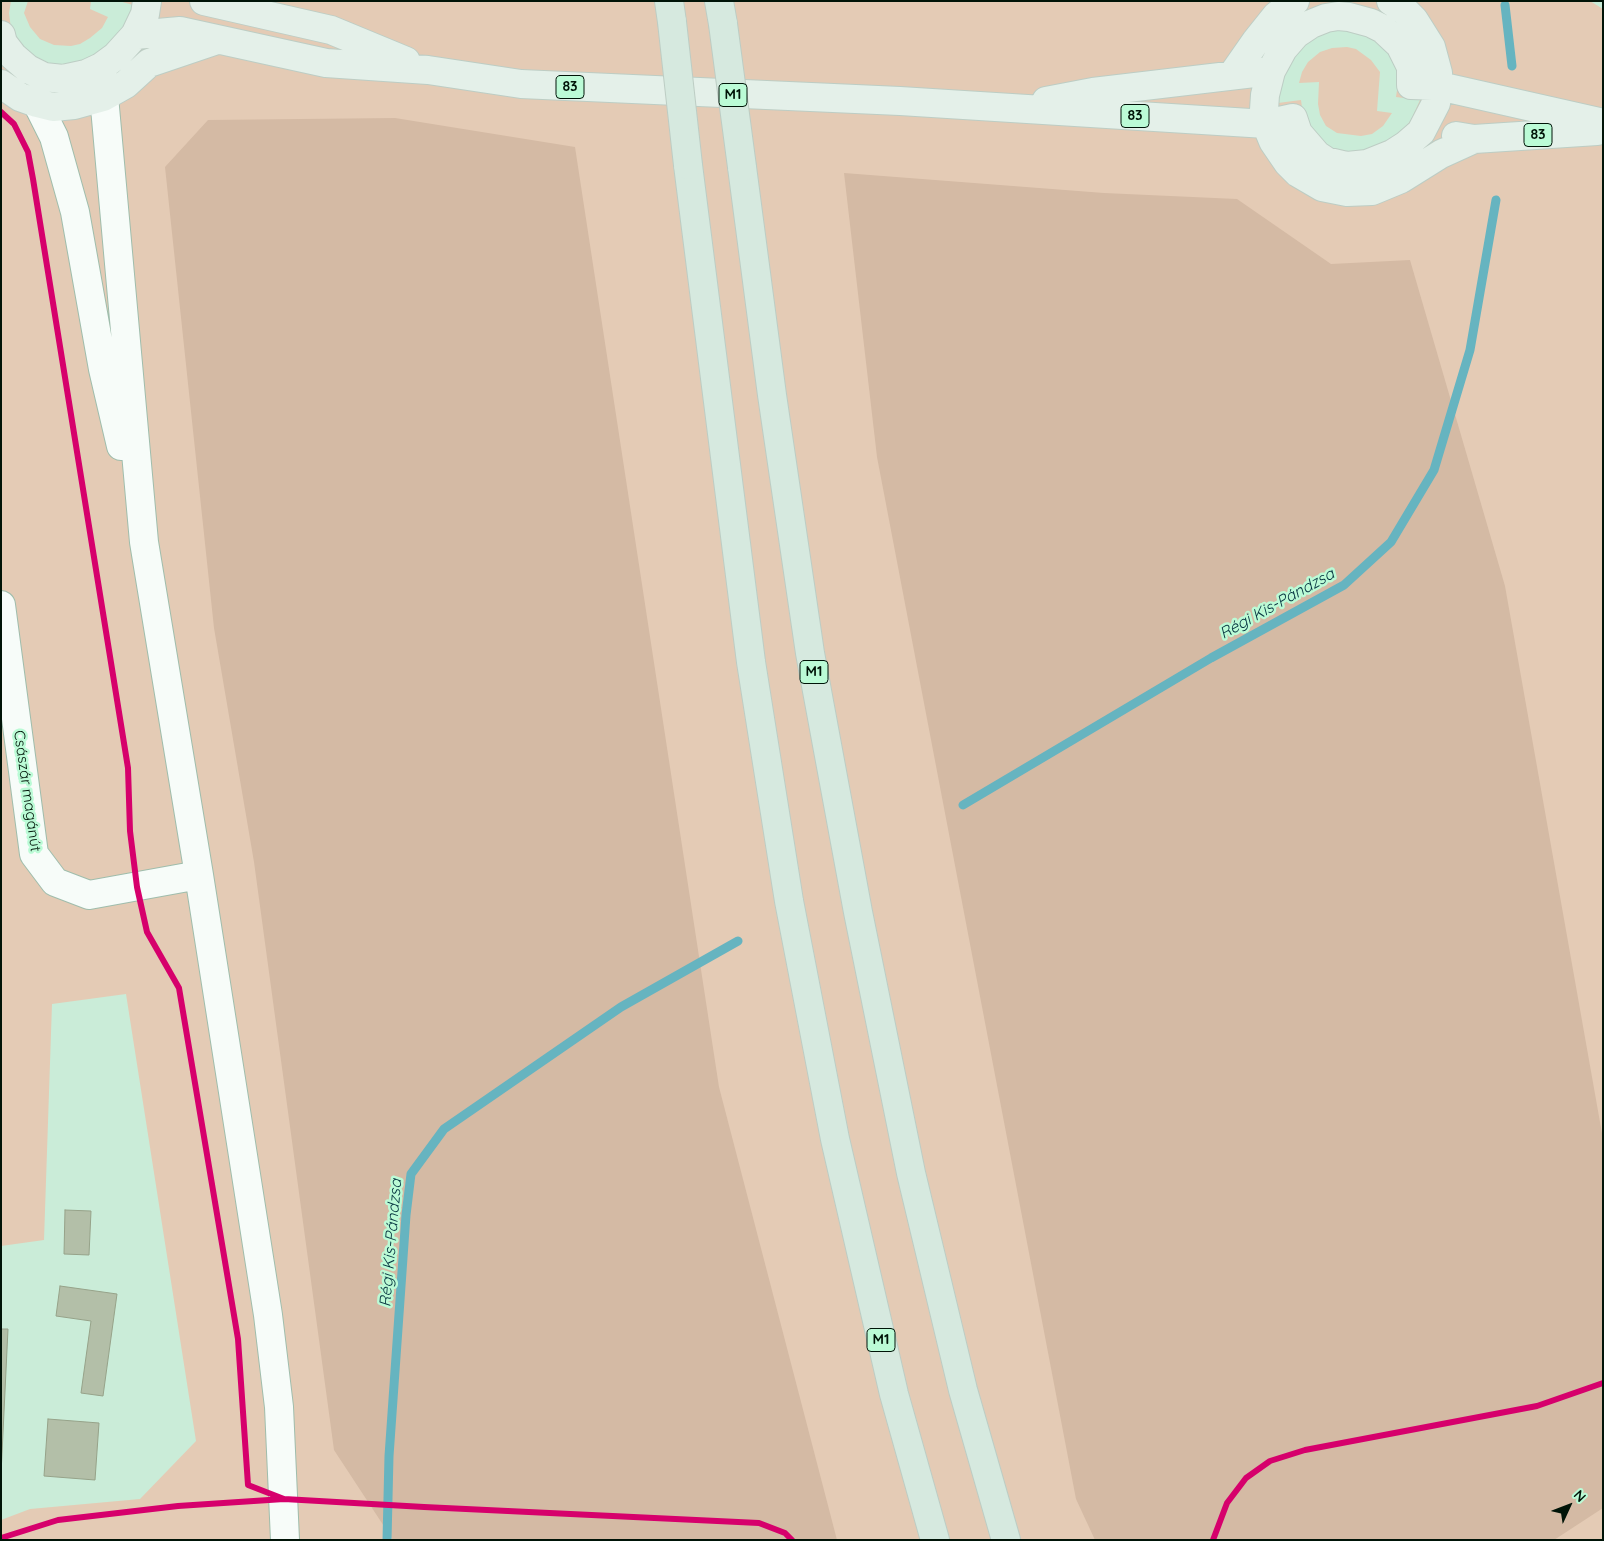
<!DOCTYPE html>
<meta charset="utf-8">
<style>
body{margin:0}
#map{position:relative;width:1604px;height:1541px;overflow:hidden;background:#caecd8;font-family:Quicksand,sans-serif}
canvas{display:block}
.frame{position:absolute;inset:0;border:2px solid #001408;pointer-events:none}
.north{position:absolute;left:1544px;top:1481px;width:50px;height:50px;-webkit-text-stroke:4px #bbfbd6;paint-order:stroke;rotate:47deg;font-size:14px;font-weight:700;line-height:20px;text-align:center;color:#001408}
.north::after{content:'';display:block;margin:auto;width:18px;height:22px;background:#001408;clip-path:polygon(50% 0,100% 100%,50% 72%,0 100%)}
</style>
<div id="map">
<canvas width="1604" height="1541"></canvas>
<div class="frame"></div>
<div class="north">N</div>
</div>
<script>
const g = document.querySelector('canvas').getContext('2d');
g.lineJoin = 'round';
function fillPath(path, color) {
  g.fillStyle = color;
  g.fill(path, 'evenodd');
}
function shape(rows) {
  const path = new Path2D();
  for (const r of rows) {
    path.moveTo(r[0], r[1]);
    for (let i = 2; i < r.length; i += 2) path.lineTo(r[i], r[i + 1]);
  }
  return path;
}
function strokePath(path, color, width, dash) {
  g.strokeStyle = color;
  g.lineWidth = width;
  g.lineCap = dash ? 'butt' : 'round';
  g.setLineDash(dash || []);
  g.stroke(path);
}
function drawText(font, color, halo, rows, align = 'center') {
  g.font = font + ' Quicksand,sans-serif';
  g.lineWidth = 5;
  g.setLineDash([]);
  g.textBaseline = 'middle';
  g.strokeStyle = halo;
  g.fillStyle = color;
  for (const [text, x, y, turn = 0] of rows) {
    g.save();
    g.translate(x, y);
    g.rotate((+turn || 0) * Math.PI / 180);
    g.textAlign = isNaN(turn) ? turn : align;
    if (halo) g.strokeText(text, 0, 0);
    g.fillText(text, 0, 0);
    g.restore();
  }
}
fillPath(shape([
 [1,1,11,1,9,13,11,29,15,40,36,60,59,67,93,59,118,37,128,19,133,5,119,1,1590,1,1603,9,1603,1540,1,1540,1,1520,30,1509,140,1499,196,1441,126,994,52,1004,44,1240,1,1246],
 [1323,29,1369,31,1394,55,1399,77,1396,97,1420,100,1411,120,1400,134,1374,150,1342,154,1320,144,1304,123,1301,100,1278,103,1279,84,1292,55],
 [28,1,91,1,90,9,108,17,102,28,90,38,80,44,71,46,54,45,40,39,30,27,24,13],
 [1347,47,1356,49,1371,60,1380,72,1377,111,1392,113,1383,126,1372,134,1361,136,1337,133,1326,126,1320,115,1318,104,1319,82,1299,83,1302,72,1308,62,1320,52,1332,48]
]), '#e4cbb5');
fillPath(shape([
 [395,118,575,147,719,1087,837,1540,393,1540,334,1450,254,862,214,628,165,167,208,120],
 [844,173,1104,193,1237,199,1331,264,1410,260,1505,586,1603,1139,1603,1508,1554,1540,1095,1540,1076,1499,877,457]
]), '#d4baa4');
strokePath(shape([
 [1505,5,1512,66],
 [963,805,1211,658,1344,585,1391,542,1434,470,1470,350,1496,200],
 [387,1540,389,1456,406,1215,411,1174,444,1129,621,1007,738,941]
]), '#66b4c0', 9);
const building = shape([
 [65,1210,91,1211,89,1255,64,1254,65,1210],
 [60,1286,117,1294,103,1396,81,1393,91,1321,56,1316,60,1286],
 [1,1329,8,1329,1,1474,1,1329],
 [48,1419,99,1423,95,1480,44,1476,48,1419]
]);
fillPath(building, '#b3bfa8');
strokePath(building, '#96a289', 1);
const minor = shape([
 [102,74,144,542,199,875,268,1315,279,1407,285,1540],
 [37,103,54,137,75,212,103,369,121,446],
 [1,605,34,854,55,882,89,895,199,875]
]);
const major = shape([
 [204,1,331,30,406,61],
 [1,35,3,43,13,56,28,69,44,77,63,79,86,74,101,67,116,56,135,35,145,14,147,1],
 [135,35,180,31,326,63,428,70,521,84,900,101,1266,124,1293,118,1298,133,1317,155,1326,161,1347,166,1367,164,1392,154,1406,145,1421,132,1436,103,1439,86,1438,73,1431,47,1414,20,1404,10,1391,1],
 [1233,74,1256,41,1276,16,1295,1],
 [1,84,20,97,37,103,53,107,74,105,103,97,126,84,149,63,217,40],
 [1046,101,1093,92,1271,71],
 [1456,136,1474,139,1597,131],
 [1474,139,1441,154,1401,179,1372,191,1347,192,1322,187,1298,173,1288,163,1273,141,1266,124,1264,110,1265,95,1271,71,1283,49,1296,34,1311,24,1326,18,1338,16,1349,17,1371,23,1383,29,1400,45,1411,67,1411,85,1439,86,1603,123]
]);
const highway = shape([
 [669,1,672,22],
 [719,1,723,24],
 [688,165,751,662,789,901,835,1139,894,1394,935,1540],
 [742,167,772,395,810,653,858,912,911,1173,963,1390,1006,1540]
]);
strokePath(minor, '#9fbdac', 30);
strokePath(major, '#bdcdc4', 30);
strokePath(highway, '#bdcdc4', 30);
strokePath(minor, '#f7fcf9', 28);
strokePath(major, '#e4f0e9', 28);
strokePath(highway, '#d6e9df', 28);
const highwayBridge = shape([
 [672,22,688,165],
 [723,24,742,167]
]);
strokePath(highwayBridge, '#bdcdc4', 30, []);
strokePath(highwayBridge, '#d6e9df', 28);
strokePath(shape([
 [1,112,14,124,28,152,33,179,128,768,130,831,137,887,147,932,179,988,238,1339,248,1485,284,1499],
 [1,1538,58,1520,178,1506,284,1499,424,1507,759,1523,785,1533,792,1540],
 [1213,1540,1227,1503,1246,1478,1270,1461,1305,1450,1537,1406,1603,1383]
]), '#d6006c', 6);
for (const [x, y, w] of [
 [570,87,28],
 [733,95,28],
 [1135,116,28],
 [1538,135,28],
 [814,672,28],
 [881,1340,28]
]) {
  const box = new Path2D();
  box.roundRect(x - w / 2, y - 11.5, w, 23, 4);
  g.fillStyle = '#bbfbd6';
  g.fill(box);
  strokePath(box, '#001408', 1);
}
drawText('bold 14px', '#001408', null, [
 ["83",570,87],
 ["M1",733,95],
 ["83",1135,116],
 ["83",1538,135],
 ["M1",814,672],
 ["M1",881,1340]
]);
drawText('15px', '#001408', '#bbfbd6', [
 ["Császár magánút",27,791,82]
]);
drawText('italic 16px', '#04323e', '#bbfbd6', [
 ["Régi Kis-Pándzsa",1277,604,-29],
 ["Régi Kis-Pándzsa",391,1243,-85]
]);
</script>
